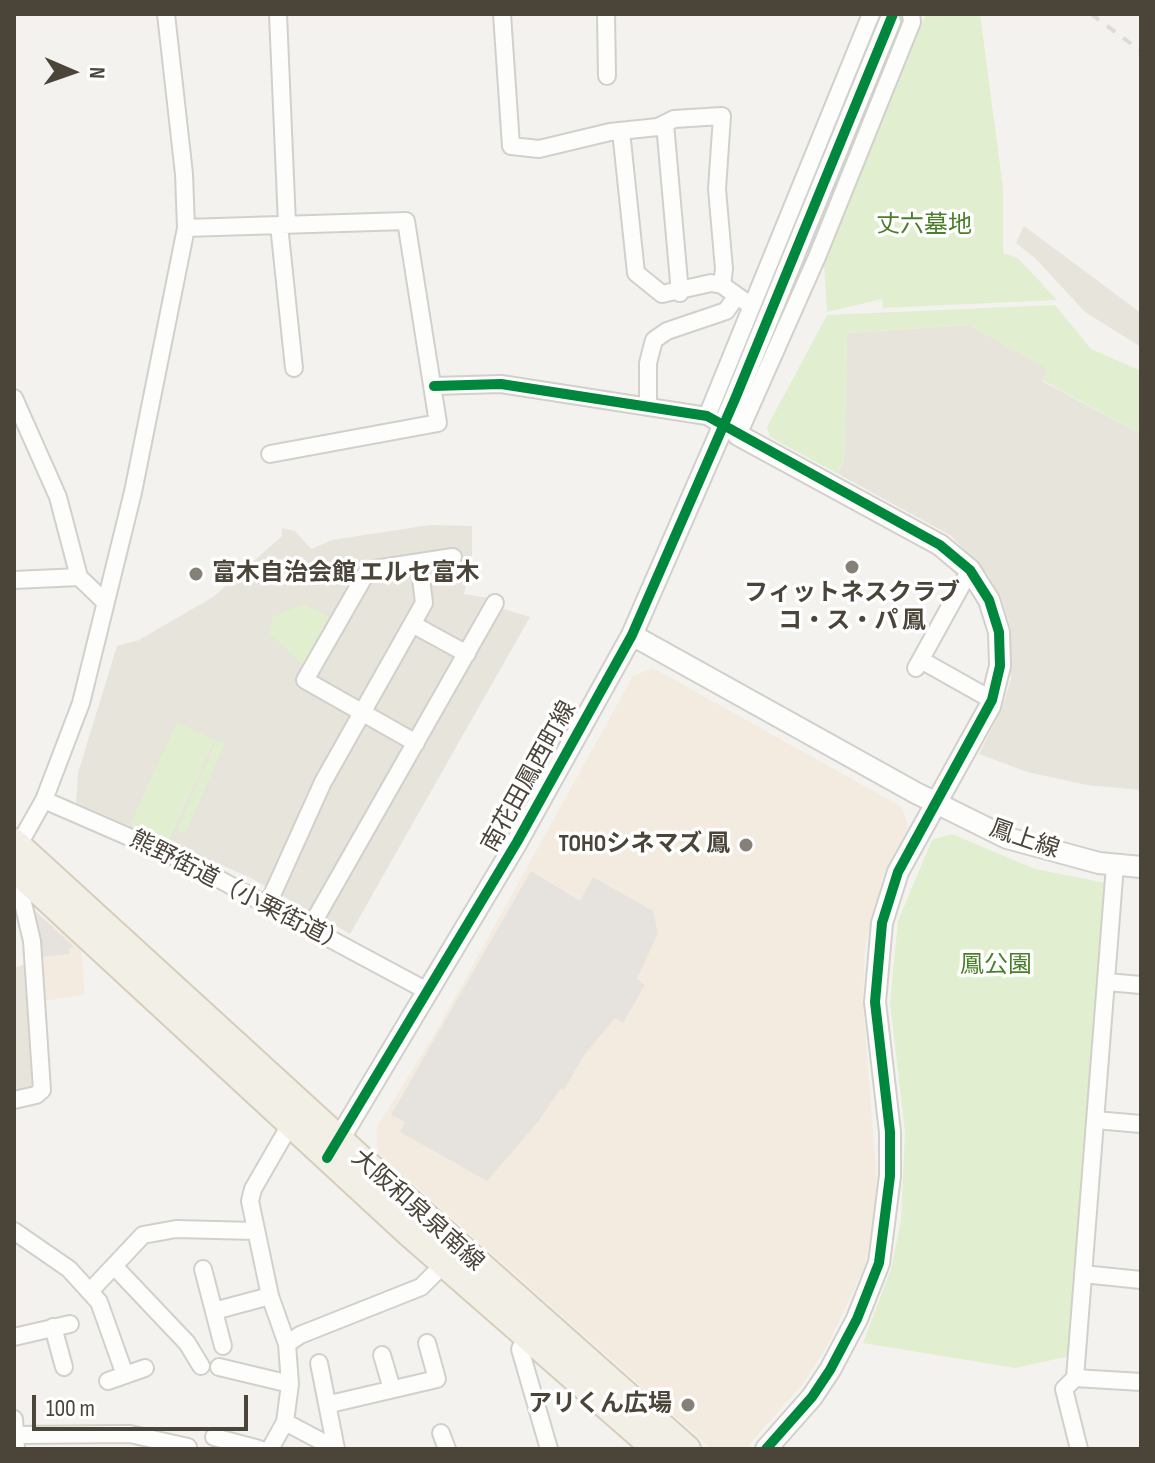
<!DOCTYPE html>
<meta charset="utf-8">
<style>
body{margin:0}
#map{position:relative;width:1155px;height:1463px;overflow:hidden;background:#f4f2ee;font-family:"Sofia Sans Condensed",sans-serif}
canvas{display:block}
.frame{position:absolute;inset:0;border:16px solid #4b4439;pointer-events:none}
.north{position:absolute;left:32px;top:32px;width:80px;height:80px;-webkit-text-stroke:6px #fff;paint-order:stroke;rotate:92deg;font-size:22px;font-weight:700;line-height:32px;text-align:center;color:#4b4439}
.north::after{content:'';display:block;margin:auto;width:28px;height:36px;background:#4b4439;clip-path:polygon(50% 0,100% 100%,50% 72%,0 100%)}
.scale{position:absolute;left:32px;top:1395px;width:216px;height:36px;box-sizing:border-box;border:4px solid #4b4439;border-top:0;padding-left:10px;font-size:24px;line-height:28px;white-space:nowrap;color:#4b4439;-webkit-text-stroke:6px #fff;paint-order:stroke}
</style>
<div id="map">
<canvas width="1155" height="1463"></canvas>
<div class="frame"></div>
<div class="north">N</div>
<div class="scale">100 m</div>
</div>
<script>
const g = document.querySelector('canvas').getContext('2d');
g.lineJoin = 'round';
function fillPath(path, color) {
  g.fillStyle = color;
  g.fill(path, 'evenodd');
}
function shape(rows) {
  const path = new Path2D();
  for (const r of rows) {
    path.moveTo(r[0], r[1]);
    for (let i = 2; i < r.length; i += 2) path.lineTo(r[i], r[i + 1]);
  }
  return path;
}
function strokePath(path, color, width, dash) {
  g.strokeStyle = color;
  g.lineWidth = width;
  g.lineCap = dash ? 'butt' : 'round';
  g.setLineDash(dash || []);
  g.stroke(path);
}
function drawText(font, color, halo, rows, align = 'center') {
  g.font = font + ' "Sofia Sans Condensed","Noto Sans JP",sans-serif';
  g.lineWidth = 7;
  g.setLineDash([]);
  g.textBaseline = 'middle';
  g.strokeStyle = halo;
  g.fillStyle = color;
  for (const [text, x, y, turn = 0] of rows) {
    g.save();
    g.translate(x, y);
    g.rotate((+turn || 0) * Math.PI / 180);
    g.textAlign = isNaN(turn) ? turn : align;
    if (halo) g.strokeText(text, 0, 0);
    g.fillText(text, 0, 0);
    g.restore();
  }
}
fillPath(shape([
 [1024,226,1141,313,1141,347,1085,312,1035,258,1016,243],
 [969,325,1048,369,1042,381,1141,434,1141,790,1087,785,1027,772,979,754,1002,708,1011,679,1011,629,1001,597,987,573,950,535,838,474,844,461,847,333],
 [430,525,472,526,472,557,464,594,489,598,501,608,530,617,350,934,249,877,76,803,78,773,117,646,139,640,213,597,282,536,282,528,295,531,311,549,332,540],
 [31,962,38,1087,14,1096,14,968]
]), '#e7e4dc');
fillPath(shape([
 [653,668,902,807,908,828,882,879,865,947,863,1006,877,1178,875,1216,864,1268,829,1343,802,1385,745,1449,712,1449,378,1153,376,1129,438,1028,633,676],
 [30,907,81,948,85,995,43,1001]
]), '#f3ebdf');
fillPath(shape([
 [926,14,980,14,1003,188,1003,253,1018,258,1057,300,883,308,882,299,827,312,824,264],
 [1055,305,1091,349,1141,371,1141,434,1042,380,1047,369,969,325,847,333,844,461,838,474,770,437,767,427,827,315],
 [304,604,332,618,305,667,269,633,272,617],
 [177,722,215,740,168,842,130,824],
 [217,740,225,743,185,834,177,830],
 [952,834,1035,869,1106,883,1070,1356,1015,1368,863,1343,891,1269,901,1220,905,1132,890,1002,898,921,932,840]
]), '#e1eecf');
fillPath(shape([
 [531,871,580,901,593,877,653,911,658,933,637,979,645,985,623,1023,615,1018,582,1058,564,1090,561,1088,538,1122,487,1181,400,1132,405,1122,391,1115],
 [32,908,74,947,69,949,69,954,41,957]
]), '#e6e3df');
const minor = shape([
 [278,14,287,224],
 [502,14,511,146,539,149,610,132,658,127,674,119,722,116,717,189,724,269,722,285],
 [606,14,607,76],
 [665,124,680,293],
 [621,131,636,273,662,294,711,283,722,285,750,305],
 [279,225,294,368],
 [186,228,406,221,438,423,270,454],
 [434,386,501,384,707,416,738,435,817,257,912,22,911,14],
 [14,398,58,497,79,577,105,602],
 [648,407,648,363,654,340,667,331,726,311,736,297],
 [707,416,871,14],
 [14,580,79,577],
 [414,625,467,654],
 [921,660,992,700],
 [916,668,970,570],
 [416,743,305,680,368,570,453,557],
 [44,800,189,863,429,992],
 [268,904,323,782,424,603,419,562],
 [310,928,495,603],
 [1107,982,1141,985],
 [14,1100,36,1095,42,1090,32,941,15,869,18,846,44,800,81,703,133,492,186,228,184,174,166,14],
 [1095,1120,1141,1124],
 [14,1231,69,1269,99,1302,125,1375],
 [114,1266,187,1343,201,1366],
 [203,1269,223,1346],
 [1083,1274,1141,1280],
 [94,1287,143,1235,176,1229,255,1231],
 [214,1311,270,1296],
 [53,1327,64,1367],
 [527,1336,520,1349,549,1449],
 [14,1337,70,1324],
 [287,1344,270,1296,250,1201,253,1189,291,1123],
 [382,1355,392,1389],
 [319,1363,336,1449],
 [219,1367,290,1384],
 [1075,1378,1141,1382],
 [108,1381,145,1368],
 [330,1404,437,1379,427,1343],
 [14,1419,16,1449],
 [441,1433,447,1449],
 [16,1435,130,1434,188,1447],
 [214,1437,259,1449],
 [270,1449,285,1422],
 [336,1449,285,1422,290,1384,287,1344,300,1335,421,1287,445,1263],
 [1079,1449,1064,1389,1075,1378,1115,865]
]);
const tertiary = shape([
 [738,435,940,545,970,570,989,600,999,632,1000,666,990,706,898,872,882,923,875,1002,890,1132,890,1176,879,1263,857,1319,830,1370,812,1397,766,1449],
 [632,635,916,793,1007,838,1099,863,1141,867],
 [332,1151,517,842,632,635,735,399,890,21]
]);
const primary = shape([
 [14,842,363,1161,687,1449],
 [14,868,408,1232,656,1449]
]);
strokePath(minor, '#d2d0cb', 20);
strokePath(tertiary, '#d2d0cb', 24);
strokePath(primary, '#d6cebb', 30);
strokePath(minor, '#fdfdfc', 16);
strokePath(tertiary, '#fdfdfc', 20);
strokePath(primary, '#f2efe6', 26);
strokePath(shape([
 [1091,14,1141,51]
]), '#dbdbda', 4, [10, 10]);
strokePath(shape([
 [434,386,501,384,707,416,940,545,970,570,989,600,999,632,1000,666,992,700,898,872,882,923,875,1002,890,1132,890,1176,879,1263,857,1319,830,1370,812,1397,766,1449],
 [327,1158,517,842,632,635,735,399,893,14]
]), '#00873e', 10);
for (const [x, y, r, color] of [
 [852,567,8,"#868178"],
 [196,574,8,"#868178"],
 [746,845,8,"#868178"],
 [688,1405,8,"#868178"]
]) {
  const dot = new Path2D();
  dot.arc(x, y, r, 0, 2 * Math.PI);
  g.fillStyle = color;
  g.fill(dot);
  strokePath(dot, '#fff', 3);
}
drawText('24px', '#4a7f2a', '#fff', [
 ["丈六墓地",924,226],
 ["鳳公園",996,966]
]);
drawText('bold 24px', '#4b4439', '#fff', [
 ["富木自治会館 エルセ富木",212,574,"left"],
 ["フィットネスクラブ",852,594,"center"],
 ["コ・ス・パ 鳳",852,622,"center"],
 ["TOHOシネマズ 鳳",730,845],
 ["アリくん広場",672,1405]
], 'right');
drawText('24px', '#4b4439', '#fff', [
 ["南花田鳳西町線",530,777,-61],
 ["鳳上線",1024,840,19],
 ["熊野街道（小栗街道）",238,893,27],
 ["大阪和泉泉南線",417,1211,42]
]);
</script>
